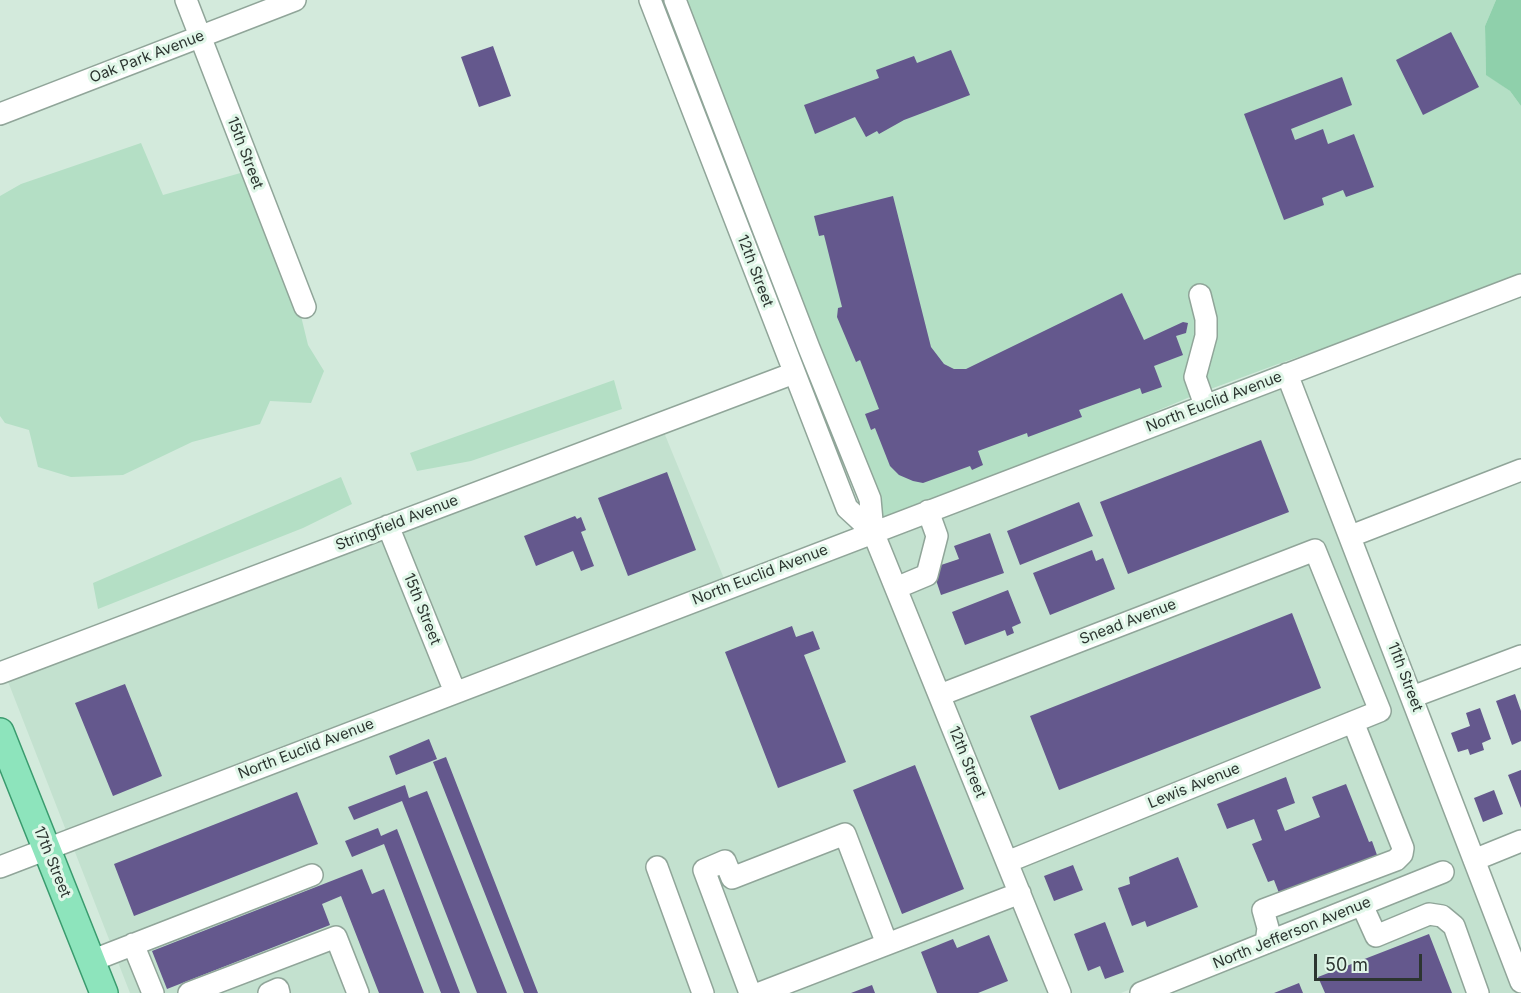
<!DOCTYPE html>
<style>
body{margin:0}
#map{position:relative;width:1521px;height:993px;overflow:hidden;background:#d3eadc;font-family:Inter,sans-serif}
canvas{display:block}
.scale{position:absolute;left:1314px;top:954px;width:108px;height:27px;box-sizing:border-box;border:3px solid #2c3530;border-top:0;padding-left:8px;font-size:18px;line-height:21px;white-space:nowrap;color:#2c3530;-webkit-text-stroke:4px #e1f7e9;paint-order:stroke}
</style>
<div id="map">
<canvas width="1521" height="993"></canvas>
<div class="scale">50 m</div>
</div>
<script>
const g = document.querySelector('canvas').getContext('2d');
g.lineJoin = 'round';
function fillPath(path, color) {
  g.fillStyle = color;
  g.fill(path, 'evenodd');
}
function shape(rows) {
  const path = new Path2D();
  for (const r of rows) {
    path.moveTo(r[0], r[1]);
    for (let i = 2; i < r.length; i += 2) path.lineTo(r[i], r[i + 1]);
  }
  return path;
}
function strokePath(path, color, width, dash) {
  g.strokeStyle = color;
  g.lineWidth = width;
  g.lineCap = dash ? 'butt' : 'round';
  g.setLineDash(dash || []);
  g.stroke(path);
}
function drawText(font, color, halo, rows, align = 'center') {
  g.font = font + ' Inter,sans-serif';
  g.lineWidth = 6;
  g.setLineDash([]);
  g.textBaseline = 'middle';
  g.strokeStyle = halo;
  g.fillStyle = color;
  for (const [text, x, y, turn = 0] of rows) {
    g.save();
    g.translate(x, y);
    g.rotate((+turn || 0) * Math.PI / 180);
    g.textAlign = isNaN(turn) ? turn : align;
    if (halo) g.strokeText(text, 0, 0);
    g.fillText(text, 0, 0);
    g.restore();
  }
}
fillPath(shape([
 [1281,384,1343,539,1516,993,1161,993,1453,876,1447,862,1121,993,1069,993,1018,866,1391,714,1385,701,1012,852,951,699,1326,553,1321,540,945,685,884,536],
 [663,430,725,581,460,682,399,530],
 [383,536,444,688,67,833,7,679],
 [868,542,1051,993,130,993,73,847]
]), '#c3e1cf');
fillPath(shape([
 [684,0,1496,0,1485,26,1486,74,1510,91,1521,106,1521,277,1398,323,1278,364,1197,394,1031,464,881,522,816,345],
 [141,143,163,195,244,172,301,316,308,345,324,371,311,403,270,401,260,424,192,442,123,475,71,477,38,467,29,430,5,423,0,416,0,196,21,184],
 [614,380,622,409,471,461,417,471,410,453],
 [341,477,352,504,303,528,98,609,93,583]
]), '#b4dfc5');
fillPath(shape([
 [1496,0,1521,0,1521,106,1510,91,1486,75,1485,26]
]), '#8fd0ab');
fillPath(shape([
 [1451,32,1479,87,1423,115,1396,60],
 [493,46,511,96,479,107,461,57],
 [951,50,970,95,904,120,879,134,877,131,866,137,855,117,815,134,804,105,879,78,876,70,914,56,917,63],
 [1342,77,1352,105,1291,129,1295,140,1323,129,1328,144,1354,134,1374,187,1346,197,1343,190,1322,198,1324,205,1284,220,1244,114],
 [893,196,931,347,944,364,954,369,966,369,1122,293,1144,340,1183,322,1188,323,1186,333,1176,336,1183,355,1154,366,1162,387,1142,394,1140,388,1079,410,1082,417,1028,437,1027,433,978,451,983,465,972,470,970,466,923,483,913,481,899,475,890,466,875,428,871,430,865,414,879,409,860,360,856,362,837,317,838,308,842,307,824,235,819,236,814,216],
 [1261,440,1289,512,1128,574,1100,502],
 [667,472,696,550,628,576,598,498],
 [1079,502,1093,536,1020,565,1007,531],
 [575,516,577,519,581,517,586,530,581,532,594,566,581,571,573,551,536,566,524,536],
 [990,533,1004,573,941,595,932,568,959,559,954,546],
 [1092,550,1096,561,1103,558,1115,589,1050,615,1033,573],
 [1008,590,1021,623,1012,627,1014,633,1007,636,1005,630,965,645,952,612],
 [1292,613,1321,688,1059,790,1030,716],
 [792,626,796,637,813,631,820,649,804,655,846,762,778,788,725,652],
 [125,684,162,776,113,796,75,703],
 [1515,694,1521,711,1521,741,1512,745,1496,701],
 [1480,708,1491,739,1482,743,1484,750,1470,755,1468,749,1458,752,1451,733,1470,726,1466,713],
 [429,739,437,759,396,775,389,756],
 [446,757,538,993,524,993,433,762],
 [915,765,964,889,902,914,853,790],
 [1521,770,1521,808,1508,775],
 [1286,777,1295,803,1277,810,1285,831,1320,817,1312,797,1346,784,1369,842,1372,841,1377,855,1279,893,1274,880,1268,882,1252,844,1262,840,1254,819,1227,829,1217,804],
 [405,785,409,798,427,791,507,993,477,993,402,801,354,820,348,807],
 [1494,790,1503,814,1483,822,1474,798],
 [297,792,318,844,134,916,114,864],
 [378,828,381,836,397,829,460,993,441,993,384,844,352,857,345,841],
 [1178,857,1198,907,1147,927,1145,921,1132,926,1118,888,1130,884,1129,877],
 [1073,865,1083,890,1054,901,1044,876],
 [362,869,372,894,384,889,424,993,379,993,341,896,322,904,330,925,167,989,152,951],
 [1105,922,1124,972,1105,979,1100,966,1088,971,1074,934],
 [1429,934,1452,993,1325,993,1318,977],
 [989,935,1008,981,978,993,937,993,921,952,953,939,957,948],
 [1299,983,1303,993,1274,993],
 [872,985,875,993,851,993]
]), '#64588d');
const minor = shape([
 [186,0,305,307],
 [650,0,847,508,873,532],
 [675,0,809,348,870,499,873,532,1060,993],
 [0,114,295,0],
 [1200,295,1206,319,1206,336,1195,377,1205,405],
 [1287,374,1521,982],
 [388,526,455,692],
 [1351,536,1521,470],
 [896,588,927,575,937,536,928,511],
 [0,673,794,373],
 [940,695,1315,550,1380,711,1007,862],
 [1412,697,1521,656],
 [1474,860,1521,841],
 [0,867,1521,285],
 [657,867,703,993],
 [1362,905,1376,936,1429,914,1442,916,1454,926,1478,993],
 [1266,943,1268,928,1263,910,1396,860,1402,854,1403,848,1353,722],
 [133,944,153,993],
 [91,961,312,875],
 [189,993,336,937,358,993],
 [269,993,278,989,279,993],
 [750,993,704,870,725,861,732,878,845,834,887,944],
 [760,993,1020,893],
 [1141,993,1443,872]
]);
const major = shape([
 [0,732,104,993]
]);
strokePath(minor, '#90a599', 24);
strokePath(major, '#3a9b6e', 30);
strokePath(minor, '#fff', 21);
strokePath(major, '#8de4bc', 27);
drawText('15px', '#2c3530', '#e1f7e9', [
 ["Oak Park Avenue",147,57,-21],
 ["15th Street",245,153,69],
 ["12th Street",755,271,69],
 ["North Euclid Avenue",1214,402,-21],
 ["Stringfield Avenue",397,523,-21],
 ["North Euclid Avenue",760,575,-21],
 ["15th Street",422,609,68],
 ["Snead Avenue",1128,622,-21],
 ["11th Street",1405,677,69],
 ["North Euclid Avenue",306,749,-21],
 ["12th Street",967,762,68],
 ["Lewis Avenue",1194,786,-22],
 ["17th Street",52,862,68],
 ["North Jefferson Avenue",1292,933,-22]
]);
</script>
